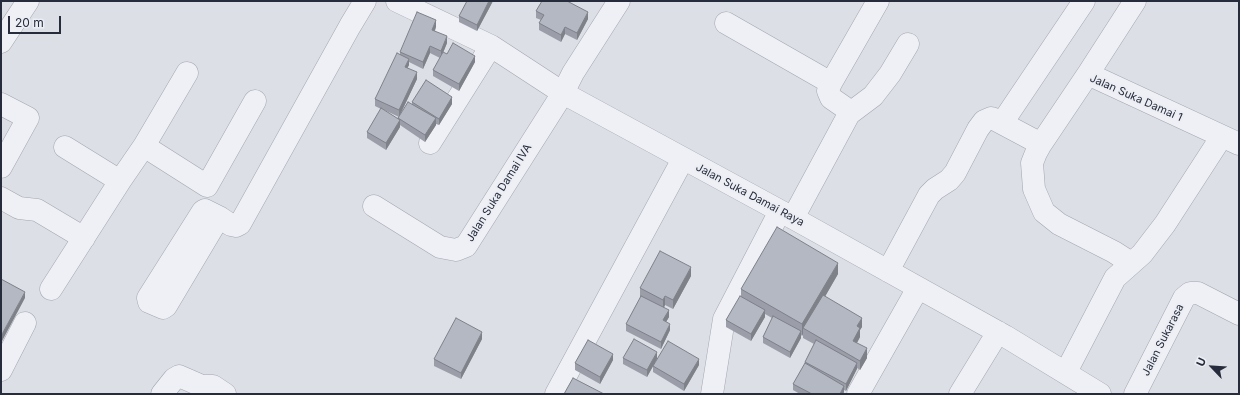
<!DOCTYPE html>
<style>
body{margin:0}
#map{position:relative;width:1240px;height:395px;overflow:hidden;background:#dcdfe6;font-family:Inter,sans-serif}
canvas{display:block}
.frame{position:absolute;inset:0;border:2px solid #262c3c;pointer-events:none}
.north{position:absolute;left:1192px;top:347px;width:40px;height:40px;-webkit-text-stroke:3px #eceef4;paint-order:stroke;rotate:295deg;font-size:11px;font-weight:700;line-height:16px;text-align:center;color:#262c3c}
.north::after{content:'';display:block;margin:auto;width:14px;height:18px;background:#262c3c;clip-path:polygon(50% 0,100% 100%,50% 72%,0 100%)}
.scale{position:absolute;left:8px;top:16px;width:53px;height:18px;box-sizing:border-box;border:2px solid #262c3c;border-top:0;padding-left:5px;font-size:12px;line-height:14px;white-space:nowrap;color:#262c3c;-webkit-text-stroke:3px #eceef4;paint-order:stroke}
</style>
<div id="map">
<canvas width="1240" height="395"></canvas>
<div class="frame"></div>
<div class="north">U</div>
<div class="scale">20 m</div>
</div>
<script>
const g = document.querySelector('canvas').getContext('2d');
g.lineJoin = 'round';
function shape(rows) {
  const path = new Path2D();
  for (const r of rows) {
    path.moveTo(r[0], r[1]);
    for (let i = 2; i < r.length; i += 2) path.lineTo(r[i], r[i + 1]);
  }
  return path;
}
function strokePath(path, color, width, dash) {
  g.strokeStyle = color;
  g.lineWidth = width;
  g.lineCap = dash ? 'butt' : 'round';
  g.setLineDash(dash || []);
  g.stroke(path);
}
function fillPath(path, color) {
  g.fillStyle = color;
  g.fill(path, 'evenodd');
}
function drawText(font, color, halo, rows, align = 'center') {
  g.font = font + ' Inter,sans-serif';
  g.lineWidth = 4;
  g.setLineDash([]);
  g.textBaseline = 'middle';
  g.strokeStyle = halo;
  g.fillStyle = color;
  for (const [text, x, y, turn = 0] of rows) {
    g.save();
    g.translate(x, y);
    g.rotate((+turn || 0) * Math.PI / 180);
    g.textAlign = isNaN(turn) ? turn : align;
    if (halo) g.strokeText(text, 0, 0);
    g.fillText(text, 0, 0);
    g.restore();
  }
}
const minor = shape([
 [397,1,491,46,563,93,793,218,1005,336,1100,394],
 [726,23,831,83],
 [1,42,28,1],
 [1088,74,1135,1],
 [1,104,28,118,1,167],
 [849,114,844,107,831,98,828,91,831,83,878,1],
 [1002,123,1084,1],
 [430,143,491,46],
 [144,146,207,186,255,101],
 [120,181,144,146,187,73],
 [1,198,19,208,37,210,84,238],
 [374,206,440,247,456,250,466,246,563,93,573,73,619,1],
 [219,217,166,306,163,308,149,302,148,298,203,211,205,210,219,217,231,225,236,226,240,224,350,26,365,1],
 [793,218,849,114,873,96,890,74,908,44],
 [1131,263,1114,252,1059,224,1044,212,1034,189,1032,163,1036,153,1041,144,1088,74,1239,144],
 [888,271,929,195,935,189,949,180,955,173,978,129,984,121,991,118,994,119,1041,144],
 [51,289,120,181,65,147],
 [1,370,25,323],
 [1066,372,1115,278,1142,254,1165,224,1222,136],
 [162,394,174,379,179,376,202,386,213,386,225,394],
 [556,394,683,159],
 [712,394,724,319,780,211],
 [858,394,918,288],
 [960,394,998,332],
 [1135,394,1184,298,1190,293,1198,293,1239,314]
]);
strokePath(minor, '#a2a6b0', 23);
strokePath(minor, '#eff0f5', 22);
fillPath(shape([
 [467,1,493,1,477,31,459,22,459,16],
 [536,11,588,19,577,40,565,34,561,42,539,30,539,23,541,20,536,18],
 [436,27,435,31,447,43,441,57,447,54,475,62,459,91,433,76,433,70,440,58,430,53,423,69,409,62,409,65,407,68,417,79,399,117,382,109,398,119,398,118,412,104,412,102,452,104,439,125,436,124,436,125,425,142,400,125,400,127,386,150,367,138,367,132,381,109,375,106,375,99,400,54,400,52],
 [838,274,825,296,862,327,860,330,860,337,857,343,867,358,860,370,857,368,846,391,844,390,844,392,843,394,800,394,793,390,793,384,805,364,805,362,814,344,803,338,803,334,802,336,801,335,801,338,790,358,763,343,763,337,772,318,765,314,765,317,751,341,726,327,726,320,741,296,741,289],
 [691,276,673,309,665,305,664,307,669,317,666,322,670,330,661,349,626,331,626,324,640,298,640,288],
 [482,339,461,379,434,366,434,359],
 [623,358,657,359,647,377,623,364],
 [613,360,600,384,575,370,575,363],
 [699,365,684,391,653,372,653,366]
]), '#9b9ea8');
fillPath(shape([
 [489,1,493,1,477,31,477,25],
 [588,12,588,19,577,40,577,33],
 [436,20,436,27,432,36,432,30],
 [565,27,565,34,561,42,561,35],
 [447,36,447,43,441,58,441,51],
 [430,46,430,53,423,69,423,62],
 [475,56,475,62,459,91,459,84],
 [409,59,409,65,405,73,405,67],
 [417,72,417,79,399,117,399,110],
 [452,97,452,104,439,125,439,119],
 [436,118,436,125,425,142,425,135],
 [400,120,400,127,386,150,386,143],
 [838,263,838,274,806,330,803,328,803,334,802,336,802,324],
 [691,267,691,276,673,309,673,300],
 [25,292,25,298,1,343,1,336],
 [665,296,665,305,663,310,663,300],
 [669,310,669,317,663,327,663,320],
 [765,310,765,317,751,341,751,334],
 [862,318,862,327,860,330,860,337,853,350,853,341,857,326],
 [670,324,670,330,661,349,661,342],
 [801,331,801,338,790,358,790,352],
 [482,332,482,339,461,379,461,373],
 [867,348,867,358,860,370,860,361],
 [657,352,657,359,647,377,647,370],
 [613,354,613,360,600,384,600,377],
 [699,359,699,365,684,391,684,384],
 [857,363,857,369,846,391,846,384],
 [844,386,844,392,843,394,840,394]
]), '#7e8188');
const building = shape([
 [467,1,489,1,477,25,459,16,467,1],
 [542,1,567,1,588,12,577,33,565,27,561,35,539,23,544,15,536,11,542,1],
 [417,12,436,20,432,30,447,36,441,51,430,46,423,62,400,52,417,12],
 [453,43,475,56,459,84,433,70,443,52,447,54,453,43],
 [397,53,409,59,405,67,417,72,399,110,375,99,397,53],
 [426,80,452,97,439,119,412,102,426,80],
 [408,102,436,118,425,135,398,118,408,102],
 [381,108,400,120,386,143,367,132,381,108],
 [777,227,838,263,802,324,741,289,777,227],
 [660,251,691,267,673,300,665,296,663,300,640,288,660,251],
 [1,279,25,292,1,336,1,279],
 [823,295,862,318,857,326,860,328,853,341,867,348,860,361,803,328,823,295],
 [641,296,669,310,663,320,670,324,661,342,626,324,641,296],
 [740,296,765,310,751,334,726,320,740,296],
 [773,316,801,331,790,352,763,337,773,316],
 [456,318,482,332,461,373,434,359,456,318],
 [634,339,657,352,647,370,623,358,634,339],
 [588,340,613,354,600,377,575,363,588,340],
 [816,340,857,363,846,384,805,362,816,340],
 [668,341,699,359,684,384,653,366,668,341],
 [805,363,844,386,840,394,812,394,793,384,805,363],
 [573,378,604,394,564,394,573,378]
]);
fillPath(building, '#b4b8c3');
strokePath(building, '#7e8188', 1);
drawText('11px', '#262c3c', '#eceef4', [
 ["Jalan Suka Damai 1",1136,98,24],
 ["Jalan Suka Damai IVA",499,193,-58],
 ["Jalan Suka Damai Raya",750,195,28],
 ["Jalan Sukarasa",1163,340,-63]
]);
</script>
